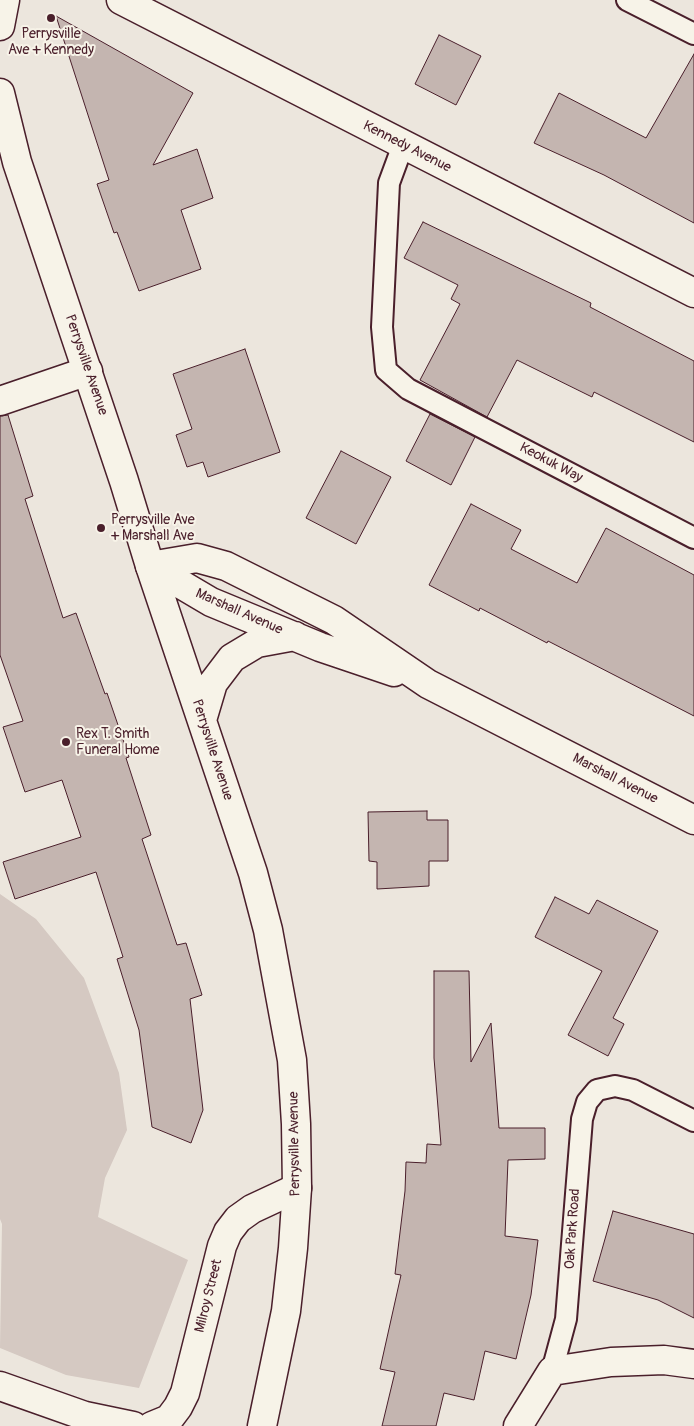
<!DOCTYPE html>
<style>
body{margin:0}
canvas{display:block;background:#ece6dd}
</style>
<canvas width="694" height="1426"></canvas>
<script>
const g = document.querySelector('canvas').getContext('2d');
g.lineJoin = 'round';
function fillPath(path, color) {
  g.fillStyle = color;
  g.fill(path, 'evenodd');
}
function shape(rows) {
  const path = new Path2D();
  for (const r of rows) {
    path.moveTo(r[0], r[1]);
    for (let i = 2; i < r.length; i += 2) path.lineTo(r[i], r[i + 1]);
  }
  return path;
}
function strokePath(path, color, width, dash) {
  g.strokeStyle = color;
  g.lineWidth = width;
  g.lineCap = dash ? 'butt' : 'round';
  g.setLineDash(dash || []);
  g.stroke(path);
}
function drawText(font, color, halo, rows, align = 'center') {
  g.font = font + ' Pangolin,sans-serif';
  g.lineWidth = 4;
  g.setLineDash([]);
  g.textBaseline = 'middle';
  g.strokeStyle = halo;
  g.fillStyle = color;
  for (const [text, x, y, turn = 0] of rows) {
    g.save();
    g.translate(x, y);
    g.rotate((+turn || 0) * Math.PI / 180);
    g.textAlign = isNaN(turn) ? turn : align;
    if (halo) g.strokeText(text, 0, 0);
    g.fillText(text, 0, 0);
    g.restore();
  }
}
fillPath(shape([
 [0,894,36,919,84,978,119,1073,127,1130,105,1178,98,1217,188,1260,139,1388,66,1375,0,1348,2,1224,0,1219]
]), '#d5c9c2');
const building = shape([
 [56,16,193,93,153,165,197,149,213,198,181,210,201,269,139,291,117,232,114,233,97,184,109,180,56,16],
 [439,35,481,56,456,105,415,84,439,35],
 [694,54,694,223,604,175,534,143,559,93,646,138,694,54],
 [423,222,591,303,590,307,694,361,694,442,594,392,592,397,517,360,487,417,420,380,460,304,451,299,458,285,404,258,423,222],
 [245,349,280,452,208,477,203,462,187,467,176,435,192,429,173,374,245,349],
 [430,414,475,437,451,485,406,461,430,414],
 [8,415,33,496,25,499,63,618,76,613,105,694,107,693,129,757,126,758,151,835,142,839,177,945,186,943,202,995,190,999,203,1110,191,1143,152,1127,139,1030,117,959,123,957,96,872,15,899,3,862,81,837,62,780,25,792,3,727,23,721,0,655,0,416,8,415],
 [341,451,391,477,356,544,306,518,341,451],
 [471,504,521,530,511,549,577,583,606,528,694,575,694,716,548,641,547,643,480,608,479,611,429,585,471,504],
 [427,811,427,820,448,820,448,861,429,861,429,886,377,889,377,862,369,861,368,812,427,811],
 [555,897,589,914,597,900,658,931,613,1018,624,1024,608,1056,568,1035,602,971,535,937,555,897],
 [434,971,469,971,471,1062,491,1023,499,1128,545,1128,545,1159,508,1160,505,1236,538,1240,531,1295,516,1359,485,1351,474,1400,444,1393,436,1426,382,1426,395,1372,380,1369,401,1275,395,1274,405,1191,406,1162,426,1163,427,1144,441,1145,434,1058,434,971],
 [613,1211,694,1234,694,1318,658,1300,593,1281,613,1211]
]);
fillPath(building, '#c4b5b0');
strokePath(building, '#4a1f2b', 1);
const lane = shape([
 [627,0,694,34],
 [403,145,389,183,382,327,386,370,408,389,694,538],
 [552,1371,566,1319,582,1119,587,1102,597,1090,615,1086,633,1090,694,1121]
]);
const street = shape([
 [121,0,694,293],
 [0,401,88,371],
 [0,1386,85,1416,133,1426],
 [152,1426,169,1419,178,1407,185,1393,222,1246,228,1232,238,1219,252,1209,297,1188],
 [518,1426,552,1371,611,1362,664,1360,694,1364]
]);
const secondary = shape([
 [0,26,5,0],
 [0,93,17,162,124,481,150,566]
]);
const primary = shape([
 [150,566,253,873,268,930,292,1060,296,1124,297,1188,293,1248,286,1311,262,1426],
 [150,566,197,558,226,566,334,620,428,684,694,820],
 [150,566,211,602,320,647,394,672],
 [202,720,213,683,232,658,257,643,295,636]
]);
strokePath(lane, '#4a1f2b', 24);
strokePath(street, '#4a1f2b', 31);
strokePath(secondary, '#4a1f2b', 31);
strokePath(primary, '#4a1f2b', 31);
strokePath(lane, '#f7f3e8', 20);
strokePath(street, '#f7f3e8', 28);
strokePath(secondary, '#f7f3e8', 28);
strokePath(primary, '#f7f3e8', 28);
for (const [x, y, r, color] of [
 [51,18,5,"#4a1f2b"],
 [101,528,5,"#4a1f2b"],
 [66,742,5,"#4a1f2b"]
]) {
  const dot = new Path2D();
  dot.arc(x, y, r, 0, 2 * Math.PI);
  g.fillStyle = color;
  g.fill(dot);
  strokePath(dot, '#f7f3e8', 2);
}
drawText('14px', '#4a1f2b', '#f7f3e8', [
 ["Perrysville",51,34,"center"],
 ["Ave + Kennedy",51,50,"center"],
 ["Perrysville Ave",111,520],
 ["+ Marshall Ave",111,536],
 ["Rex T. Smith",76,734],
 ["Funeral Home",76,750]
], 'left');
drawText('14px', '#4a1f2b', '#f7f3e8', [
 ["Kennedy Avenue",407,147,27],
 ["Perrysville Avenue",86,365,71],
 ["Keokuk Way",551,463,28],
 ["Marshall Avenue",239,612,24],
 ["Perrysville Avenue",212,750,72],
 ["Marshall Avenue",615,779,27],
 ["Perrysville Avenue",295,1144,-91],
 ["Oak Park Road",573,1229,-86],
 ["Milroy Street",209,1296,-76]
]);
</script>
